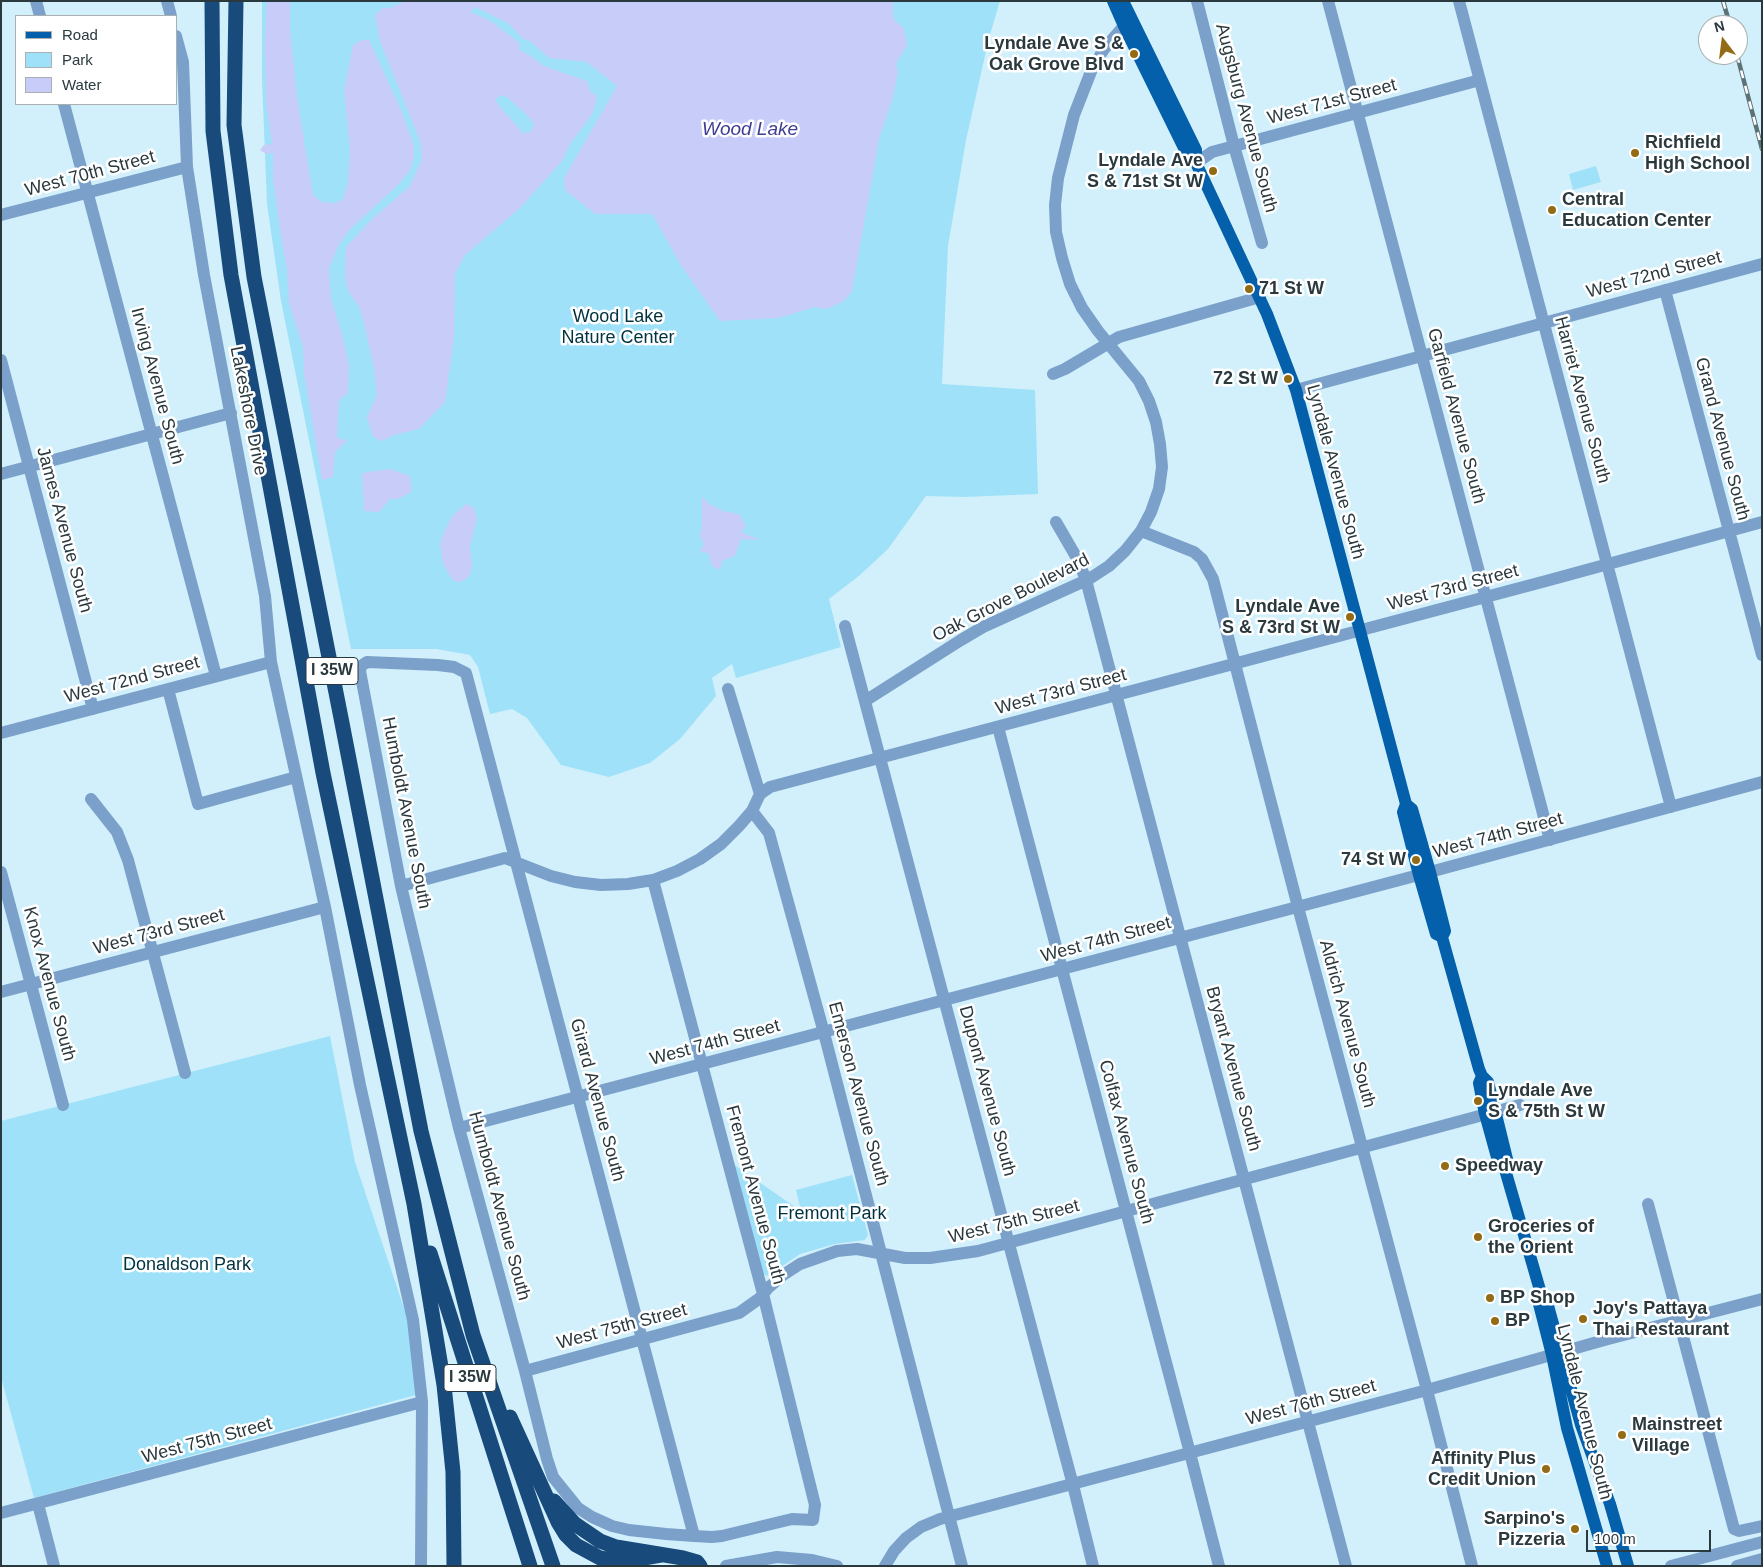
<!DOCTYPE html>
<style>
body{margin:0}
#map{position:relative;width:1763px;height:1567px;overflow:hidden;background:#d2f0fb;font-family:Arial,sans-serif}
canvas{display:block}
.frame{position:absolute;inset:0;border:2px solid #2a393e;pointer-events:none}
.legend{position:absolute;left:15px;top:15px;width:162px;height:90px;box-sizing:border-box;background:#fff;border:1px solid #aab0b2;margin:0;padding:6px 9px;list-style:none;font-size:15px;color:#2a393e}
.legend li{display:flex;align-items:center;gap:10px;height:25px}
.legend b{width:25px;border:1px solid #aab0b2}
.north{position:absolute;left:1698px;top:15px;width:50px;height:50px;box-sizing:border-box;background:#fff;border:1px solid #aab0b2;border-radius:50%;rotate:345deg;font-size:14px;font-weight:700;line-height:20px;text-align:center;color:#2a393e}
.north::after{content:'';display:block;margin:auto;width:18px;height:22px;background:#936b15;clip-path:polygon(50% 0,100% 100%,50% 72%,0 100%)}
.scale{position:absolute;left:1586px;top:1530px;width:125px;height:22px;box-sizing:border-box;border:2px solid #2a393e;border-top:0;padding-left:6px;font-size:15px;line-height:18px;white-space:nowrap;color:#2a393e;-webkit-text-stroke:4px #fff;paint-order:stroke}
</style>
<div id="map">
<canvas width="1763" height="1567"></canvas>
<div class="frame"></div>
<ul class="legend">
<li><b style="height:6px;background:#0460aa"></b>Road</li>
<li><b style="height:14px;background:#9fe1f9"></b>Park</li>
<li><b style="height:14px;background:#c7ccf9"></b>Water</li>
</ul>
<div class="north">N</div>
<div class="scale">100 m</div>
</div>
<script>
const g = document.querySelector('canvas').getContext('2d');
g.lineJoin = 'round';
function fillPath(path, color) {
  g.fillStyle = color;
  g.fill(path, 'evenodd');
}
function shape(rows) {
  const path = new Path2D();
  for (const r of rows) {
    path.moveTo(r[0], r[1]);
    for (let i = 2; i < r.length; i += 2) path.lineTo(r[i], r[i + 1]);
  }
  return path;
}
function strokePath(path, color, width, dash) {
  g.strokeStyle = color;
  g.lineWidth = width;
  g.lineCap = dash ? 'butt' : 'round';
  g.setLineDash(dash || []);
  g.stroke(path);
}
function drawText(font, color, halo, rows, align = 'center') {
  g.font = font + ' Arial,sans-serif';
  g.lineWidth = 5;
  g.setLineDash([]);
  g.textBaseline = 'middle';
  g.strokeStyle = halo;
  g.fillStyle = color;
  for (const [text, x, y, turn = 0] of rows) {
    g.save();
    g.translate(x, y);
    g.rotate((+turn || 0) * Math.PI / 180);
    g.textAlign = isNaN(turn) ? turn : align;
    if (halo) g.strokeText(text, 0, 0);
    g.fillText(text, 0, 0);
    g.restore();
  }
}
fillPath(shape([
 [262,1,1000,1,989,38,966,140,948,246,942,384,1035,390,1038,494,964,497,926,496,888,549,860,575,829,599,841,647,736,678,732,664,712,678,716,696,680,739,650,763,609,777,561,765,527,718,512,709,490,714,478,667,470,655,436,649,351,649,281,301,267,204,262,80],
 [1596,166,1601,182,1573,190,1569,174],
 [330,1036,355,1162,408,1320,416,1395,34,1498,1,1377,1,1121],
 [733,1164,801,1211,796,1190,852,1175,868,1235,865,1240,835,1244,800,1254,768,1276,761,1273]
]), '#9fe1f9');
fillPath(shape([
 [267,1,290,1,290,31,297,97,313,195,322,202,336,203,343,199,348,182,350,150,344,91,353,45,362,40,369,40,402,112,414,146,414,157,410,170,396,187,350,229,338,246,329,269,331,299,342,334,349,365,348,393,339,400,337,437,347,441,335,452,333,477,322,480,304,372,303,347,289,303,287,269,282,242,273,179,273,153,266,154,260,150,264,145,272,144,266,102,265,44],
 [406,1,893,1,893,16,895,20,904,29,907,45,896,64,898,73,892,100,879,139,852,291,844,301,827,309,815,307,778,318,720,321,682,267,652,214,595,214,565,190,564,178,617,86,587,62,549,58,530,41,523,39,509,24,475,7,470,12,489,20,516,40,520,44,519,49,522,52,526,53,544,66,587,81,590,91,597,96,593,113,570,144,562,161,521,207,465,255,455,274,454,339,445,402,419,429,394,435,382,441,373,437,367,417,377,395,374,368,363,319,359,307,348,291,345,275,346,247,371,220,410,186,422,159,420,141,380,41,375,15,383,8,390,8],
 [501,95,507,97,529,117,534,125,530,132,523,133,501,108,495,100],
 [390,469,410,476,412,491,399,499,390,499,379,512,364,511,362,473],
 [702,496,709,504,723,511,739,514,746,526,741,532,760,540,741,539,735,556,722,561,720,570,712,566,709,554,702,551,697,555,704,544,700,536,702,524],
 [466,504,474,508,477,519,470,546,472,564,470,575,463,581,455,582,449,575,443,563,440,544,445,530,453,515]
]), '#c7ccf9');
strokePath(shape([
 [36,1,40,16],
 [167,1,171,16],
 [1197,1,1234,146,1262,243],
 [1328,1,1550,840],
 [1459,1,1671,807],
 [176,36,183,62,187,167,204,275,265,596,271,662,325,907,360,1085,413,1320,422,1402,421,1566],
 [64,104,216,676],
 [1196,163,1212,152,1480,80],
 [1,215,187,167],
 [1665,290,1762,655],
 [1,360,93,709],
 [1053,374,1065,369,1119,337,1260,297],
 [1296,390,1762,264],
 [1,474,231,413],
 [1056,522,1078,560,1086,580,1346,1566],
 [1141,531,1194,552,1202,559,1213,579,1298,907,1427,1390,1472,1566],
 [845,626,1073,1485,1093,1566],
 [168,689,198,804,296,777],
 [728,689,760,794],
 [865,701,961,640,983,627,1089,579,1109,566,1125,551,1141,531,1151,512,1159,489,1162,467,1160,444,1156,422,1149,401,1139,381,1098,331,1082,308,1070,284,1062,258,1056,232,1055,205,1058,178,1074,115,1092,69,1104,49,1124,26,1127,17],
 [998,727,1190,1453,1219,1566],
 [1,733,271,662],
 [91,799,117,832,128,860,185,1073],
 [752,811,769,833,824,1033,962,1566],
 [1,872,63,1105],
 [653,880,763,1294,815,1505,813,1520,792,1519,722,1536,712,1537,694,1536,666,1534,629,1530,612,1526,592,1517,578,1508,553,1477,547,1459,525,1371,459,1128,401,886,360,671,361,666,367,662,438,665,454,667,466,673,694,1536],
 [401,886,505,858,551,876,575,882,601,885,628,884,653,880,677,871,700,859,721,844,739,826,752,811,760,794,770,787,1546,581,1762,522],
 [1,992,325,907],
 [459,1128,1430,872,1762,782],
 [1648,1204,1734,1529,1739,1531,1762,1526],
 [525,1371,739,1313,760,1298,768,1288,783,1275,800,1264,837,1251,857,1249,905,1258,930,1258,978,1251,1520,1105],
 [38,1504,54,1566],
 [1,1513,422,1402],
 [726,1566,777,1557,812,1560,837,1566],
 [885,1566,894,1551,906,1538,921,1527,940,1519,1427,1390,1608,1339,1762,1299],
 [1671,1566,1762,1542],
 [1737,1566,1762,1559]
]), '#7ba1ca', 12);
strokePath(shape([
 [1113,1,1124,26,1188,156,1196,163],
 [1123,1,1196,150,1196,163,1267,314,1296,390,1406,804,1403,812,1419,875,1436,934,1442,937,1479,1069,1482,1076,1488,1082,1507,1159,1504,1166,1542,1297,1547,1302,1581,1425,1610,1504,1628,1566],
 [1406,804,1412,809,1430,872,1445,931,1442,937],
 [1482,1076,1479,1083,1485,1114,1498,1161,1504,1166],
 [1542,1297,1539,1304,1552,1355,1567,1428,1607,1566]
]), '#0460aa', 12);
strokePath(shape([
 [212,1,213,131,231,275,323,773,414,1204,444,1385,453,1472,454,1566],
 [236,1,234,125,254,277,342,723,421,1131,473,1335,553,1566],
 [430,1253,530,1566],
 [510,1417,558,1522,566,1535,576,1545,600,1558,617,1561,633,1560,661,1555],
 [554,1501,575,1524,600,1541,616,1547,683,1558,697,1562,700,1566]
]), '#184a7c', 15);
const rail = shape([
 [1723,1,1730,25],
 [1737,55,1762,149]
]);
strokePath(rail, '#5d7177', 4.5);
strokePath(rail, '#fff', 2.5, [8]);
for (const [x, y, r, color] of [
 [1134,54,5,"#936b15"],
 [1635,153,5,"#936b15"],
 [1213,171,5,"#936b15"],
 [1552,210,5,"#936b15"],
 [1249,289,5,"#936b15"],
 [1288,379,5,"#936b15"],
 [1350,617,5,"#936b15"],
 [1416,860,5,"#936b15"],
 [1478,1101,5,"#936b15"],
 [1445,1166,5,"#936b15"],
 [1478,1237,5,"#936b15"],
 [1490,1298,5,"#936b15"],
 [1583,1319,5,"#936b15"],
 [1495,1321,5,"#936b15"],
 [1622,1435,5,"#936b15"],
 [1546,1469,5,"#936b15"],
 [1575,1529,5,"#936b15"]
]) {
  const dot = new Path2D();
  dot.arc(x, y, r, 0, 2 * Math.PI);
  g.fillStyle = color;
  g.fill(dot);
  strokePath(dot, '#fff', 2);
}
for (const [x, y, w] of [
 [332,671,52],
 [470,1378,52]
]) {
  const box = new Path2D();
  box.roundRect(x - w / 2, y - 13.5, w, 27, 4);
  g.fillStyle = '#fff';
  g.fill(box);
  strokePath(box, '#2a393e', 1);
}
drawText('bold 16px', '#2a393e', null, [
 ["I 35W",332,671],
 ["I 35W",470,1378]
]);
drawText('bold 18px', '#2a393e', '#fff', [
 ["Lyndale Ave S &",1124,44,"right"],
 ["Oak Grove Blvd",1124,65,"right"],
 ["Richfield",1645,143],
 ["High School",1645,164],
 ["Lyndale Ave",1203,161,"right"],
 ["S & 71st St W",1203,182,"right"],
 ["Central",1562,200],
 ["Education Center",1562,221],
 ["71 St W",1259,289],
 ["72 St W",1278,379,"right"],
 ["Lyndale Ave",1340,607,"right"],
 ["S & 73rd St W",1340,628,"right"],
 ["74 St W",1406,860,"right"],
 ["Lyndale Ave",1488,1091],
 ["S & 75th St W",1488,1112],
 ["Speedway",1455,1166],
 ["Groceries of",1488,1227],
 ["the Orient",1488,1248],
 ["BP Shop",1500,1298],
 ["Joy's Pattaya",1593,1309],
 ["Thai Restaurant",1593,1330],
 ["BP",1505,1321],
 ["Mainstreet",1632,1425],
 ["Village",1632,1446],
 ["Affinity Plus",1536,1459,"right"],
 ["Credit Union",1536,1480,"right"],
 ["Sarpino's",1565,1519,"right"],
 ["Pizzeria",1565,1540,"right"]
], 'left');
drawText('18px', '#2a393e', '#fff', [
 ["West 71st Street",1332,102,-15],
 ["Augsburg Avenue South",1246,118,75],
 ["West 70th Street",90,174,-15],
 ["West 72nd Street",1654,275,-15],
 ["Irving Avenue South",157,386,75],
 ["Harriet Avenue South",1582,400,75],
 ["Lakeshore Drive",248,411,79],
 ["Garfield Avenue South",1456,416,75],
 ["Grand Avenue South",1722,439,75],
 ["Lyndale Avenue South",1335,472,75],
 ["James Avenue South",64,530,75],
 ["West 73rd Street",1453,588,-15],
 ["Oak Grove Boulevard",1011,598,-27],
 ["West 72nd Street",132,680,-15],
 ["West 73rd Street",1061,692,-15],
 ["Humboldt Avenue South",406,813,79],
 ["West 74th Street",1498,836,-15],
 ["West 73rd Street",159,932,-15],
 ["West 74th Street",1106,940,-15],
 ["Knox Avenue South",49,984,75],
 ["Aldrich Avenue South",1347,1024,75],
 ["West 74th Street",715,1043,-15],
 ["Bryant Avenue South",1233,1069,75],
 ["Dupont Avenue South",987,1091,75],
 ["Emerson Avenue South",858,1094,75],
 ["Girard Avenue South",597,1100,75],
 ["Colfax Avenue South",1126,1142,75],
 ["Fremont Avenue South",755,1195,75],
 ["Humboldt Avenue South",499,1206,75],
 ["West 75th Street",1014,1222,-14],
 ["West 75th Street",622,1327,-15],
 ["West 76th Street",1311,1403,-15],
 ["Lyndale Avenue South",1584,1412,76],
 ["West 75th Street",207,1441,-15]
]);
drawText('18px', '#013240', '#fff', [
 ["Wood Lake",618,317],
 ["Nature Center",618,338],
 ["Fremont Park",832,1214],
 ["Donaldson Park",187,1265]
]);
drawText('italic 19px', '#403e92', '#fff', [
 ["Wood Lake",750,130]
]);
</script>
